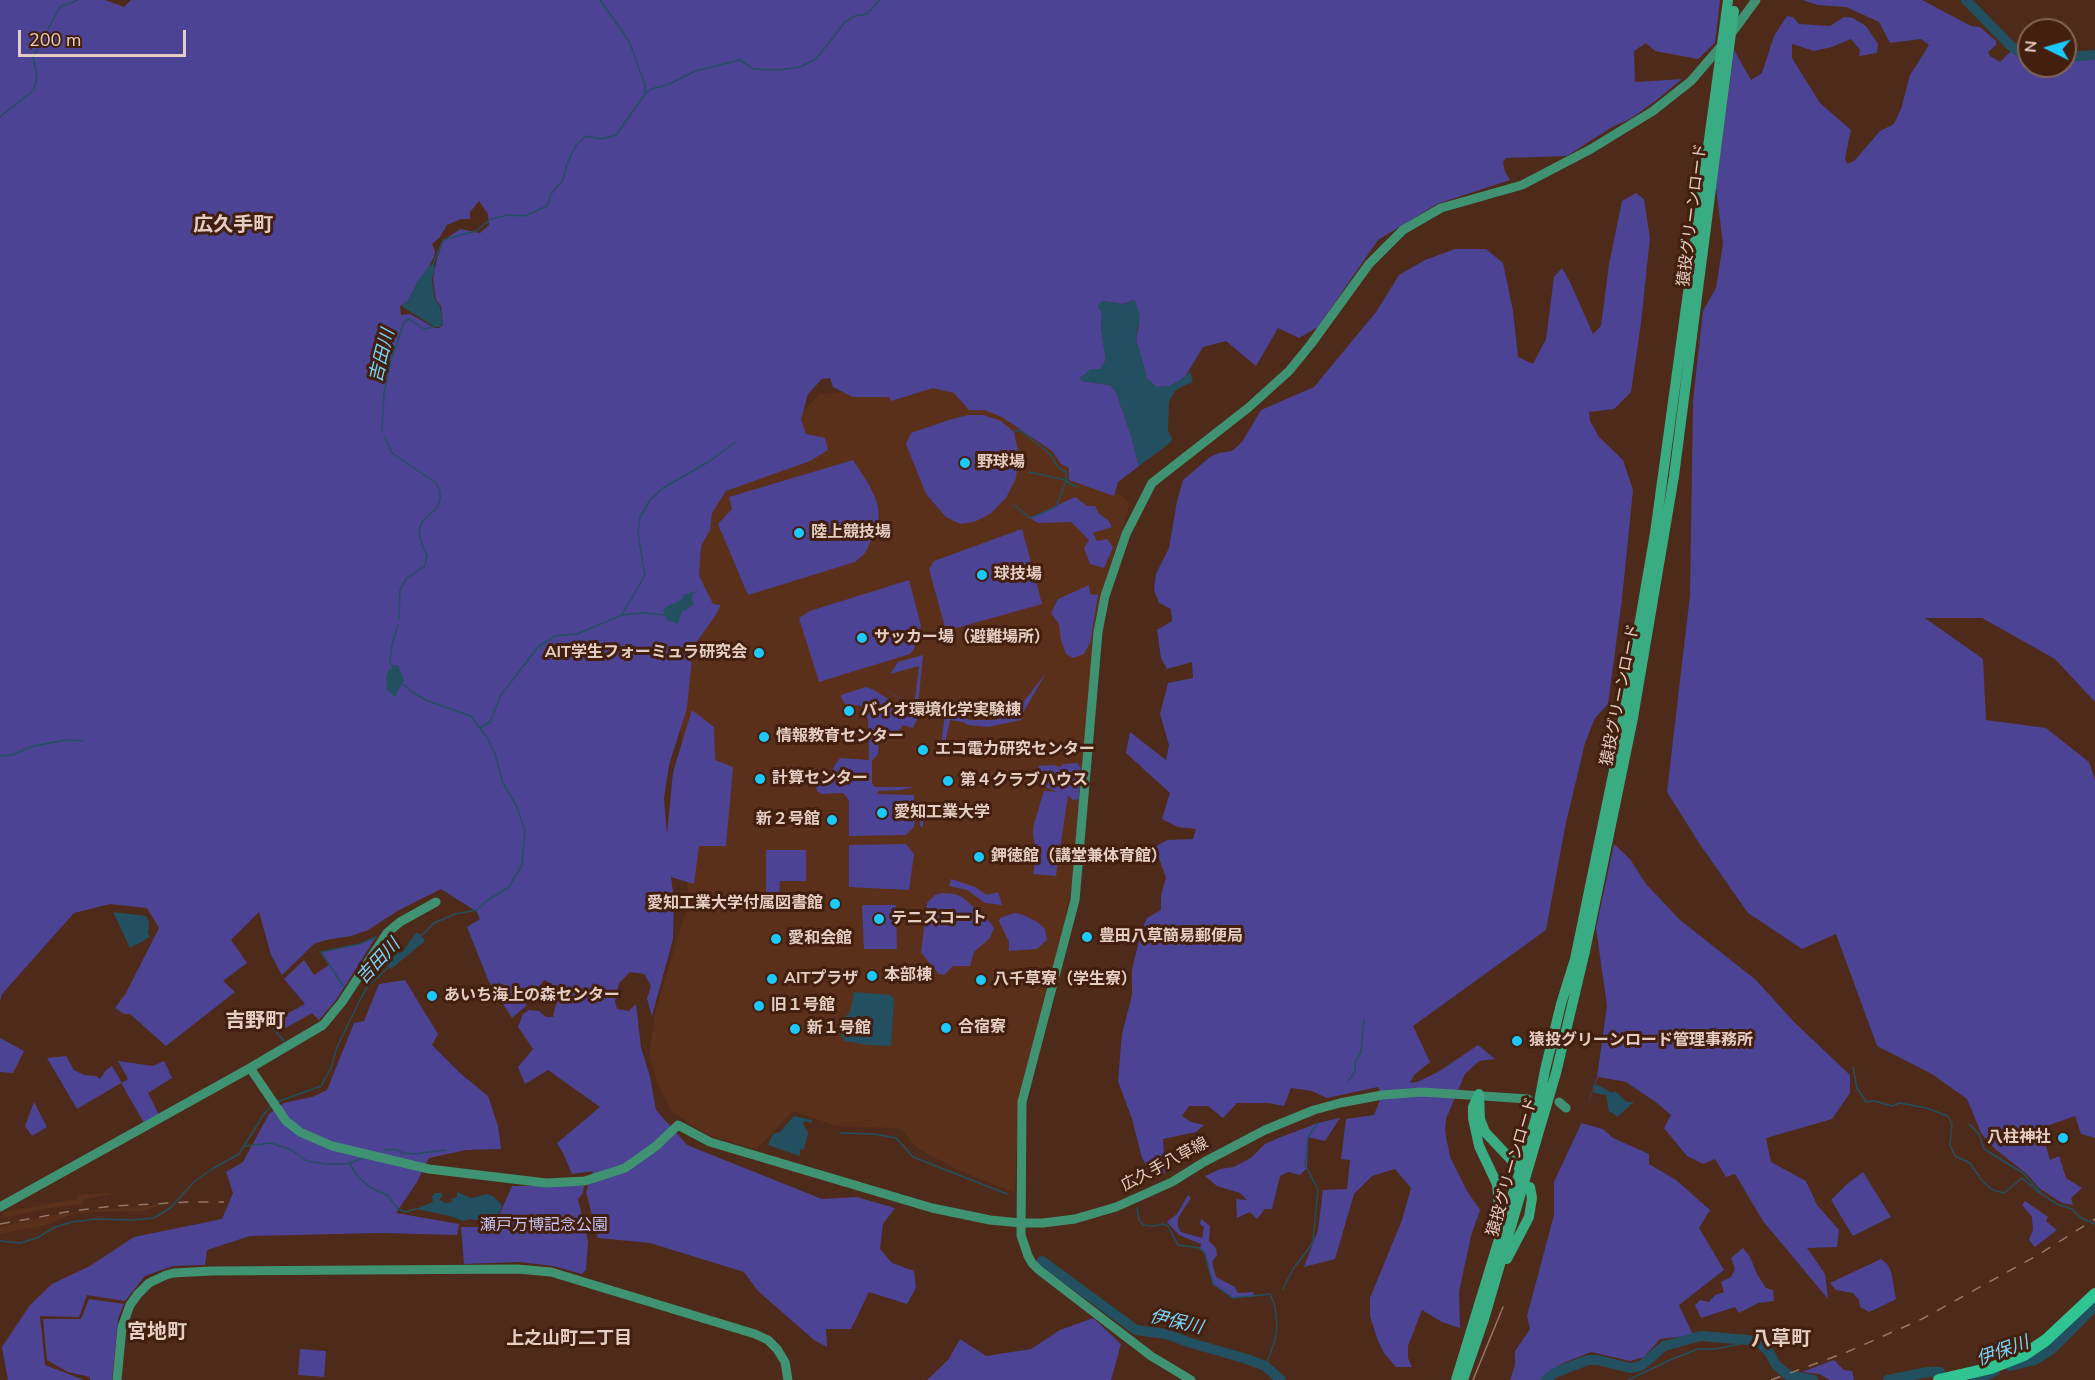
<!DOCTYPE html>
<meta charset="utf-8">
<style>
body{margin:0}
#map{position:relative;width:2095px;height:1380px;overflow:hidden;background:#4d2a19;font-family:"Nunito Sans",sans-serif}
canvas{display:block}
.north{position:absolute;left:2017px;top:18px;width:60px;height:60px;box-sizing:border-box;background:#421f0f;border:2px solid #836557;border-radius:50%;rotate:275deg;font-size:16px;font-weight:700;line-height:24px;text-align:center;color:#e4cdc2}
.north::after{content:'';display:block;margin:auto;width:21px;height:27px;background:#1cc9fc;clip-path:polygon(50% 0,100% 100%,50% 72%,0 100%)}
.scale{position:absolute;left:18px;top:30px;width:168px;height:27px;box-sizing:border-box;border:3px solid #e4cdc2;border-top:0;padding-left:8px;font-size:18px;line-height:21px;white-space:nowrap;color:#e4cdc2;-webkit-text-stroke:4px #421f0f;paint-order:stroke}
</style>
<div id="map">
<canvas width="2095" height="1380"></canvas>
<div class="north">N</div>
<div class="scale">200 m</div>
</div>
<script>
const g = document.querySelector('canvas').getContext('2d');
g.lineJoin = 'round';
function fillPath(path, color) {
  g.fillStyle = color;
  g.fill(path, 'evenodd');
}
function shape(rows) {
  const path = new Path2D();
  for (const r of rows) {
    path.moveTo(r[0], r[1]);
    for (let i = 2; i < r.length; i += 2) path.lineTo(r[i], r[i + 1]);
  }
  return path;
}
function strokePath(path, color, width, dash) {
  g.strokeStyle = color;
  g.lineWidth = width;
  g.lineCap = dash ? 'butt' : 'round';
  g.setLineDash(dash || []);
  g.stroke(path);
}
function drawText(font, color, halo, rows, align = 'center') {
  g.font = font + ' "Nunito Sans","Noto Sans JP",sans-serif';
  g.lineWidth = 6;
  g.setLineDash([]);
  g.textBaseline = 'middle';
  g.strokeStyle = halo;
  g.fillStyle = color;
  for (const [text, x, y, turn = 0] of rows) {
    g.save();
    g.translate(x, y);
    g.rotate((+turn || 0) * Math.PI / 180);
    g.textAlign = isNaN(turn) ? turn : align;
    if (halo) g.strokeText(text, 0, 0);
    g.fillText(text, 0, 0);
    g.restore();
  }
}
fillPath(shape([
 [971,380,1130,503,1101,595,1072,886,1061,939,1019,1099,1015,1193,954,1168,917,1148,901,1129,895,1128,836,1126,793,1111,757,1149,717,1138,701,1131,670,1110,657,1083,649,1053,656,1008,688,905,680,694,697,520,820,394],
 [103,1193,114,1193,83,1200,83,1204,56,1207,2,1218,3,1212,78,1199,78,1195],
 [163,1205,142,1211,93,1212,72,1214,50,1224,0,1234,0,1227,42,1217,91,1210]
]), '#5a301b');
fillPath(shape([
 [0,0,105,0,124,7,131,0,1720,0,1715,43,1698,59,1655,51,1646,43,1634,51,1635,82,1682,79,1658,99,1630,119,1612,127,1567,156,1506,158,1503,162,1505,172,1510,180,1437,204,1378,240,1318,327,1299,338,1278,328,1256,366,1226,341,1203,347,1185,377,1170,386,1156,387,1147,378,1136,339,1139,325,1134,300,1123,304,1103,301,1098,306,1102,313,1101,328,1106,360,1101,369,1080,377,1082,381,1110,385,1116,392,1130,432,1139,466,1118,482,1114,496,1069,480,1069,468,1061,464,1052,451,1002,417,984,410,969,410,954,393,933,388,891,401,889,397,853,397,833,387,830,378,822,379,808,394,801,419,806,434,825,438,828,450,810,461,726,491,712,513,710,530,701,546,699,576,713,604,721,605,715,616,693,647,687,708,669,765,664,798,667,834,673,772,692,710,714,727,715,760,733,767,726,846,699,846,694,884,671,877,674,899,673,939,652,1016,647,999,651,986,644,974,630,972,619,983,615,1001,617,1009,629,1011,636,1004,641,1047,650,1077,656,1110,687,1145,822,1199,857,1197,895,1208,883,1224,880,1249,892,1263,914,1271,916,1288,907,1304,869,1292,851,1329,826,1329,827,1347,814,1340,758,1291,744,1272,650,1243,598,1238,586,1192,593,1171,572,1174,563,1153,557,1143,600,1107,548,1070,525,1084,518,1067,533,1049,518,1027,523,1014,529,1010,539,1011,546,1017,553,1017,555,1007,561,995,552,984,544,980,532,997,526,996,526,1006,512,1018,489,982,467,927,480,919,477,912,441,889,399,910,368,930,351,936,326,940,314,944,282,975,271,955,259,912,231,940,247,963,223,981,235,992,166,1046,130,1014,124,1014,115,1008,126,993,159,928,147,908,110,904,74,913,2,994,0,1002],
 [479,201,488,214,489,225,480,233,460,229,443,241,437,259,433,279,436,300,441,306,443,325,439,328,435,328,410,314,401,315,400,306,408,301,418,281,427,270,434,257,435,251,432,244,440,237,447,225,461,219,470,219,470,212],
 [1803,0,1922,0,1971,26,1980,27,1996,41,1996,45,1988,52,1990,56,2000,62,2012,50,2024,60,2029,60,2029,66,2065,66,2065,59,2095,57,2095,702,2055,659,1982,618,1925,618,1983,659,1986,720,2046,728,2089,762,2095,780,2095,1138,2081,1134,2075,1116,2041,1128,2050,1160,2059,1156,2066,1178,2082,1188,2071,1198,2073,1205,2062,1203,2039,1188,2028,1175,1994,1148,1981,1133,1967,1099,1932,1074,1877,1046,1836,934,1802,949,1748,913,1699,843,1667,792,1690,595,1693,401,1703,311,1716,288,1723,243,1716,188,1734,50,1751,80,1762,73,1774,36,1787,16,1793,17,1799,24,1830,26,1844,17,1853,18,1866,26,1878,44,1877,53,1859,56,1860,50,1851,39,1832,47,1814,51,1792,44,1792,58,1820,103,1851,130,1845,158,1847,164,1854,161,1880,131,1894,124,1901,109,1910,75,1929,45,1921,39,1890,43,1879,22,1846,7,1817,5],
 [1636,193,1644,199,1650,238,1641,323,1631,392,1614,409,1589,412,1590,421,1599,437,1623,460,1633,490,1622,599,1608,704,1595,718,1585,743,1565,827,1546,930,1413,1026,1430,1062,1414,1075,1410,1083,1417,1082,1438,1072,1478,1045,1495,1059,1479,1061,1465,1074,1446,1119,1445,1131,1450,1157,1467,1191,1480,1210,1471,1236,1459,1292,1460,1328,1442,1322,1422,1310,1408,1346,1408,1358,1412,1367,1396,1367,1384,1353,1378,1341,1370,1316,1370,1298,1402,1220,1411,1188,1395,1169,1372,1176,1354,1194,1335,1259,1304,1267,1318,1230,1323,1190,1347,1189,1350,1160,1341,1159,1346,1119,1374,1115,1382,1095,1378,1087,1327,1098,1312,1091,1291,1088,1284,1106,1269,1103,1237,1103,1223,1118,1208,1106,1189,1106,1182,1116,1191,1122,1204,1125,1196,1132,1163,1139,1165,1173,1155,1178,1142,1158,1132,1119,1118,1081,1122,1034,1132,995,1132,969,1142,929,1147,918,1161,910,1161,895,1166,878,1155,847,1167,840,1193,839,1196,829,1178,827,1162,819,1170,793,1126,753,1130,732,1166,760,1169,745,1160,714,1168,683,1193,678,1192,662,1167,669,1161,658,1157,630,1172,621,1171,609,1159,603,1154,590,1156,574,1169,548,1177,501,1183,480,1210,457,1219,453,1232,451,1242,442,1261,410,1314,387,1376,312,1399,275,1425,260,1455,249,1486,249,1503,263,1513,311,1518,357,1533,364,1546,339,1554,277,1562,268,1569,280,1593,334,1601,326,1609,264,1622,201],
 [968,415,983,415,1001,421,1014,432,1019,455,1016,478,1006,498,990,514,974,522,960,524,946,517,926,494,906,444,911,433,949,420],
 [853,460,868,483,875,497,878,507,879,525,865,553,855,562,748,595,718,524,732,509,729,497],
 [1075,497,1087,506,1095,506,1099,514,1108,520,1112,527,1093,533,1097,541,1107,539,1113,547,1104,568,1090,564,1084,548,1089,540,1071,522,1038,523,1030,518],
 [1022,529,1042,604,946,631,929,569,934,561],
 [909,580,921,626,914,649,910,654,819,682,799,618,810,611],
 [1089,585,1090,594,1098,595,1090,643,1084,654,1073,658,1066,654,1061,640,1059,624,1051,613,1058,599],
 [923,655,918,705,912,706,877,684,907,702,915,699,919,666,890,674,898,662],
 [1046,673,1024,711,1021,720,988,727,968,725,963,722,950,720,944,748,941,747,945,712,964,713,968,720,994,720,1007,717,1008,711,1018,709],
 [866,687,872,689,918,717,913,728,903,725,894,738,879,741,878,754,872,761,872,783,875,787,912,787,911,788,900,790,878,791,878,794,914,795,914,802,921,801,924,806,923,827,920,826,919,806,916,807,914,827,906,835,849,836,849,800,843,793,821,794,817,791,815,781,828,776,833,771,834,766,840,758,869,760,868,719,863,706,845,704,841,697,841,695],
 [1077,763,1081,768,1079,799,1073,800,1068,795,1056,876,1033,874,1036,857,1033,832,1034,824,1044,791,1058,792,1047,788,1044,776,1038,766,1053,765,1060,767,1064,764],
 [906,844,914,854,909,890,849,887,849,845],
 [1614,844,1630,859,1646,884,1680,920,1756,980,1794,1022,1850,1075,1850,1093,1832,1119,1766,1138,1771,1162,1806,1181,1817,1205,1839,1230,1837,1247,1807,1248,1825,1274,1828,1299,1763,1221,1735,1174,1726,1177,1715,1159,1703,1164,1687,1156,1664,1128,1671,1115,1657,1103,1626,1082,1598,1077,1581,1123,1603,1129,1613,1138,1649,1154,1649,1164,1676,1180,1710,1210,1699,1228,1724,1270,1679,1305,1693,1335,1660,1339,1644,1357,1630,1361,1591,1352,1561,1364,1540,1380,1510,1380,1515,1365,1515,1351,1530,1329,1527,1316,1554,1215,1554,1182,1581,1124,1597,1077,1607,1006,1596,928],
 [766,850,806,850,806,881,780,881,779,898,766,898],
 [951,879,975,887,987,895,998,892,1002,905,985,903,967,890,949,886],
 [942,893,955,894,962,897,989,921,994,928,990,938,974,952,970,966,953,966,944,975,939,974,921,953,927,903,935,895],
 [862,905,896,905,897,949,864,949],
 [1014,913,1021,914,1036,921,1045,929,1047,940,1037,949,1009,951,1009,942,999,921,1000,918],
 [376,937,336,1000,319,1020,312,1013,277,1033,269,1024,305,1004,284,979,304,960,314,975,329,965,321,952,360,944],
 [405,980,438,1034,432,1045,461,1074,488,1096,498,1126,501,1149,466,1150,429,1158,417,1182,396,1213,459,1224,457,1235,381,1233,250,1236,207,1250,205,1265,173,1266,145,1276,125,1301,87,1295,79,1317,40,1316,45,1365,84,1380,8,1380,2,1347,30,1305,52,1284,90,1266,134,1237,222,1219,233,1193,226,1172,243,1162,269,1114,284,1103,312,1097,327,1090,354,1023,364,1021,379,984],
 [0,1038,24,1051,13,1073,0,1072],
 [66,1056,74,1070,84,1075,96,1076,100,1079,106,1070,112,1066,122,1083,128,1079,118,1061,153,1066,164,1061,172,1078,148,1093,159,1115,144,1123,121,1083,77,1109,47,1058],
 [34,1102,47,1127,32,1136,25,1126],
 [1340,1118,1325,1141,1308,1137,1307,1168,1300,1175,1288,1172,1280,1176,1272,1209,1265,1209,1257,1219,1250,1212,1237,1218,1236,1199,1247,1200,1240,1193,1217,1186,1205,1176,1220,1169,1234,1167,1252,1157,1265,1144,1281,1137,1318,1123],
 [1863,1172,1891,1217,1853,1236,1831,1200,1847,1184],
 [512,1186,584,1186,583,1193,578,1199,588,1241,586,1270,582,1274,553,1266,519,1262,464,1264,461,1227,494,1227],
 [1188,1195,1191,1198,1178,1218,1178,1226,1181,1232,1202,1238,1204,1227,1200,1224,1201,1219,1210,1226,1209,1241,1216,1248,1217,1255,1212,1262,1216,1277,1235,1287,1238,1293,1253,1292,1254,1296,1233,1298,1213,1284,1205,1253,1200,1248,1201,1244,1179,1235,1167,1222,1177,1214],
 [2025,1201,2048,1217,2046,1221,2057,1230,2035,1247,2029,1240,2033,1230,2032,1217,2022,1205],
 [1743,1248,1750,1257,1757,1274,1766,1288,1773,1290,1774,1301,1758,1303,1739,1313,1735,1307,1701,1318,1695,1305,1700,1300,1709,1302,1715,1295,1724,1292,1721,1282,1731,1277,1735,1269,1731,1258],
 [1881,1259,1887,1264,1891,1271,1896,1299,1882,1306,1869,1312,1860,1307,1859,1300,1853,1293,1836,1290,1830,1283],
 [89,1299,124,1304,118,1319,112,1380,90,1380,90,1377,68,1372,47,1360,43,1319,81,1319],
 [1093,1318,1121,1344,1111,1380,927,1380,948,1360,960,1339,986,1356,1031,1349,1060,1330],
 [300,1349,326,1351,324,1377,298,1375],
 [1834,1360,1844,1370,1852,1371,1854,1380,1830,1380,1819,1374,1802,1372]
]), '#4d4394');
fillPath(shape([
 [434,263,435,269,432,279,435,300,440,306,443,324,439,327,435,327,401,306,408,301,418,281,429,266],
 [1135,300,1140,315,1136,339,1147,378,1156,387,1170,386,1185,377,1190,371,1193,382,1181,387,1175,391,1169,402,1168,430,1172,439,1170,443,1139,466,1130,432,1116,392,1110,385,1082,381,1079,378,1085,375,1090,369,1101,369,1106,360,1101,328,1102,313,1098,306,1103,301,1123,304],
 [697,591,692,595,693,605,682,612,678,624,667,620,663,610,666,607,681,600,685,594],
 [395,665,398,665,404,680,395,697,387,690,386,677,388,671],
 [113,912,146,916,149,922,148,933,150,937,130,948],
 [416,933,419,933,425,941,391,969,387,966,398,951,400,953,403,951],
 [854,992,890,995,894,999,891,1046,867,1045,845,1041,841,1035,841,1021,850,1012],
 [1596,1084,1612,1093,1615,1091,1627,1102,1634,1102,1617,1117,1613,1113,1609,1112,1606,1095,1594,1093,1593,1085],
 [794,1116,812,1120,811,1123,806,1121,803,1123,808,1133,804,1149,800,1150,800,1156,768,1145,773,1134,780,1132],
 [457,1192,471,1198,487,1194,493,1196,502,1205,500,1212,490,1223,470,1219,463,1221,450,1216,416,1209,433,1202,432,1196,435,1193,442,1193,442,1197,439,1199,444,1203,452,1202,451,1199,457,1197]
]), '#235060');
strokePath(shape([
 [645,94,651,89,667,85,695,71,740,60,754,69,779,70,800,67,816,59,845,22,855,16,867,14,880,0],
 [0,117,34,90,37,76,33,57,60,7,78,0],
 [433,264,443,240,476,231,491,219,508,215,525,216,547,206,551,194,563,180,567,164,576,145,586,136,601,139,616,135,645,94,645,85,629,41,600,0],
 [382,431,384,394,390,364,404,322,409,319,424,329,434,327],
 [1014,432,1020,430,1050,454,1059,468,1066,472,1066,480],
 [385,437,392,453,436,483,440,491,440,499,438,507,422,522,420,527,419,534,423,547,427,555,425,566,407,578,400,590,399,619],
 [1029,472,1066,480],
 [1014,505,1030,518,1056,507,1066,481,1077,487],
 [622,615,642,613,665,615],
 [393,667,390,662,392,644,398,625],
 [403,684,412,692,428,701,471,716,488,739,495,754,503,783,516,805,525,830,522,865,509,887,488,900,477,910,455,914,434,923,421,936],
 [480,728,490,722,501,695,538,647,555,636,577,634,622,615,645,575,638,534,640,517,650,500,663,488,710,461,735,442],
 [0,756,11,755,34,746,66,740,83,741],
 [344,987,321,952,360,944,376,937],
 [255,1008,284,1041],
 [1853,1067,1857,1088,1866,1102,1875,1101,1892,1106,1900,1103,1926,1108,1948,1116,1952,1124,1950,1145,1955,1156,1970,1163,1983,1182,1993,1190,2004,1193,2022,1178,2037,1191,2057,1204,2072,1209,2081,1218,2095,1224],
 [1348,1081,1355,1072,1355,1062,1361,1052,1364,1020],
 [277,1102,321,1086,331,1068,337,1047,362,996,368,986,390,966],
 [1969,1124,1979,1134,1984,1149,2023,1173,2041,1193],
 [840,1133,874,1134,896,1138,913,1157,1007,1194],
 [245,1146,271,1143,291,1150,307,1161,326,1164,347,1164,363,1158],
 [384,1150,394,1149,404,1153,414,1154,446,1150],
 [350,1164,358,1177,371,1188,387,1195,398,1209,405,1212,416,1209],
 [1137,1208,1139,1220,1143,1225,1154,1226,1163,1224,1168,1226,1178,1245,1200,1248,1205,1253,1213,1284,1233,1298,1270,1294,1275,1306,1277,1326,1275,1341,1266,1365,1267,1369],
 [0,1241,20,1243,37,1238,55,1227,72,1222,96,1219,132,1220,154,1218,170,1208,194,1182,212,1169,239,1154,264,1114,271,1106],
 [1283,1289,1293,1269,1310,1247,1313,1240,1318,1189,1305,1165,1308,1137,1318,1123],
 [1628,1380,1670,1360,1698,1349,1716,1349,1739,1344],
 [1787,1380,1788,1375]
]), '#235060', 1.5);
strokePath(shape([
 [1966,0,2010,45,2029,59],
 [2065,57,2095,55],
 [1042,1261,1136,1330,1166,1334,1191,1343,1247,1359,1265,1366,1281,1380],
 [2010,1366,2035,1360,2052,1349,2095,1306],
 [1546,1380,1554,1373,1588,1360,1598,1360,1630,1368,1641,1366,1664,1346,1701,1336,1748,1340,1760,1343,1769,1352,1776,1365,1788,1375,1813,1380],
 [1888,1380,1928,1372,1940,1372],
 [1975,1380,1995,1371]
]), '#235060', 10);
strokePath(shape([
 [1731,34,1756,0],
 [250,1068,286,1121,300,1132,332,1146,429,1169,546,1183,585,1181,625,1168,656,1146,678,1125,710,1142,932,1208,990,1220,1021,1223,1043,1223,1075,1219,1116,1207,1172,1182,1204,1162,1265,1130,1314,1110,1340,1103,1382,1095,1422,1092,1528,1099],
 [1559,1102,1566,1108],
 [0,1207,250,1068,323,1025,342,1002,387,933,400,922,436,902],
 [117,1380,122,1327,130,1305,138,1294,149,1283,166,1275,174,1273,211,1271,517,1269,551,1272,755,1334,768,1340,777,1349,785,1362,788,1380],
 [1191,1380,1151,1356,1039,1270,1032,1263,1028,1256,1021,1235,1022,1102,1075,900,1098,632,1105,596,1126,534,1152,483,1248,408,1289,371,1311,344,1369,264,1403,230,1441,208,1522,185,1591,149,1653,111,1691,81,1722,45]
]), '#3f9373', 9);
strokePath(shape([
 [1724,30,1728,0],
 [1479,1094,1473,1107,1473,1118,1479,1146,1497,1184,1499,1209,1497,1228],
 [1479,1095,1480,1119,1485,1132,1517,1166],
 [1507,1259,1529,1217,1532,1198,1530,1187],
 [1456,1380,1536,1118,1545,1070,1561,1004,1575,959,1615,765,1655,533,1718,74],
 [1463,1380,1484,1319,1556,1073,1585,951,1633,718,1674,476,1729,48]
]), '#3aac83', 10);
strokePath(shape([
 [1939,1380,1991,1368,2024,1355,2046,1340,2095,1294]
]), '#30c492', 12);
strokePath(shape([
 [1473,1380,1503,1307]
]), '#947668', 1.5);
strokePath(shape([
 [0,1224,72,1211,113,1206,190,1202,224,1202],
 [1771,1380,1847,1352,1922,1319,2038,1255,2095,1219]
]), '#947668', 1.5, [10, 10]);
strokePath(shape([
 [1729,48,1734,11],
 [1718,74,1724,30]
]), '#3aac83', 10);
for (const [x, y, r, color] of [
 [965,463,6,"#1cc9fc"],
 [799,533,6,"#1cc9fc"],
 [982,575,6,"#1cc9fc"],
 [862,638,6,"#1cc9fc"],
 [759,653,6,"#1cc9fc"],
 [849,711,6,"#1cc9fc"],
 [764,737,6,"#1cc9fc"],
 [923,750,6,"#1cc9fc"],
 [760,779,6,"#1cc9fc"],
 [948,781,6,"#1cc9fc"],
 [882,813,6,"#1cc9fc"],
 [832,820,6,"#1cc9fc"],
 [979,857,6,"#1cc9fc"],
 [835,904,6,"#1cc9fc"],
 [879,919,6,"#1cc9fc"],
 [1087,937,6,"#1cc9fc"],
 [776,939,6,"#1cc9fc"],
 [872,976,6,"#1cc9fc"],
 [772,979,6,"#1cc9fc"],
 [981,980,6,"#1cc9fc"],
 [432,996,6,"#1cc9fc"],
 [759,1006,6,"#1cc9fc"],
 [946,1028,6,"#1cc9fc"],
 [795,1029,6,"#1cc9fc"],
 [1517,1041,6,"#1cc9fc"],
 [2063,1138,6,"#1cc9fc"]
]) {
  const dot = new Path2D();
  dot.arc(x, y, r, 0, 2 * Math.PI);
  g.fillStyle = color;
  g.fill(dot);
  strokePath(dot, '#421f0f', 2);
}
drawText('16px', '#e4cdc2', '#421f0f', [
 ["猿投グリーンロード",1693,215,-83],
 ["猿投グリーンロード",1621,695,-79],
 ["広久手八草線",1165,1165,-28],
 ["猿投グリーンロード",1513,1167,-74]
]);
drawText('bold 16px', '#e4cdc2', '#421f0f', [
 ["野球場",977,463],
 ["陸上競技場",811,533],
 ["球技場",994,575],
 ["サッカー場（避難場所）",874,638],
 ["AIT学生フォーミュラ研究会",747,653,"right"],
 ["バイオ環境化学実験棟",861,711],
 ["情報教育センター",776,737],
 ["エコ電力研究センター",935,750],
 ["計算センター",772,779],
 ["第４クラブハウス",960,781],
 ["愛知工業大学",894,813],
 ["新２号館",820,820,"right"],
 ["鉀徳館（講堂兼体育館）",991,857],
 ["愛知工業大学付属図書館",823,904,"right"],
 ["テニスコート",891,919],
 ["豊田八草簡易郵便局",1099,937],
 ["愛和会館",788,939],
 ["本部棟",884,976],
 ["AITプラザ",784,979],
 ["八千草寮（学生寮）",993,980],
 ["あいち海上の森センター",444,996],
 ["旧１号館",771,1006],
 ["合宿寮",958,1028],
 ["新１号館",807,1029],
 ["猿投グリーンロード管理事務所",1529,1041],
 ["八柱神社",2051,1138,"right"]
], 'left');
drawText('16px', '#c4c3f5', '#421f0f', [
 ["瀬戸万博記念公園",544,1226]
]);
drawText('italic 18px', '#77d5f9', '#421f0f', [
 ["吉田川",383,356,-76],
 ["吉田川",379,962,-47],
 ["伊保川",1176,1323,13],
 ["伊保川",2003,1352,-20]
]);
drawText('bold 18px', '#e4cdc2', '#421f0f', [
 ["上之山町二丁目",569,1340]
]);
drawText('bold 20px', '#e4cdc2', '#421f0f', [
 ["広久手町",233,226],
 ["吉野町",255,1022],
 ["宮地町",157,1333],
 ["八草町",1781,1340]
]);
</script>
